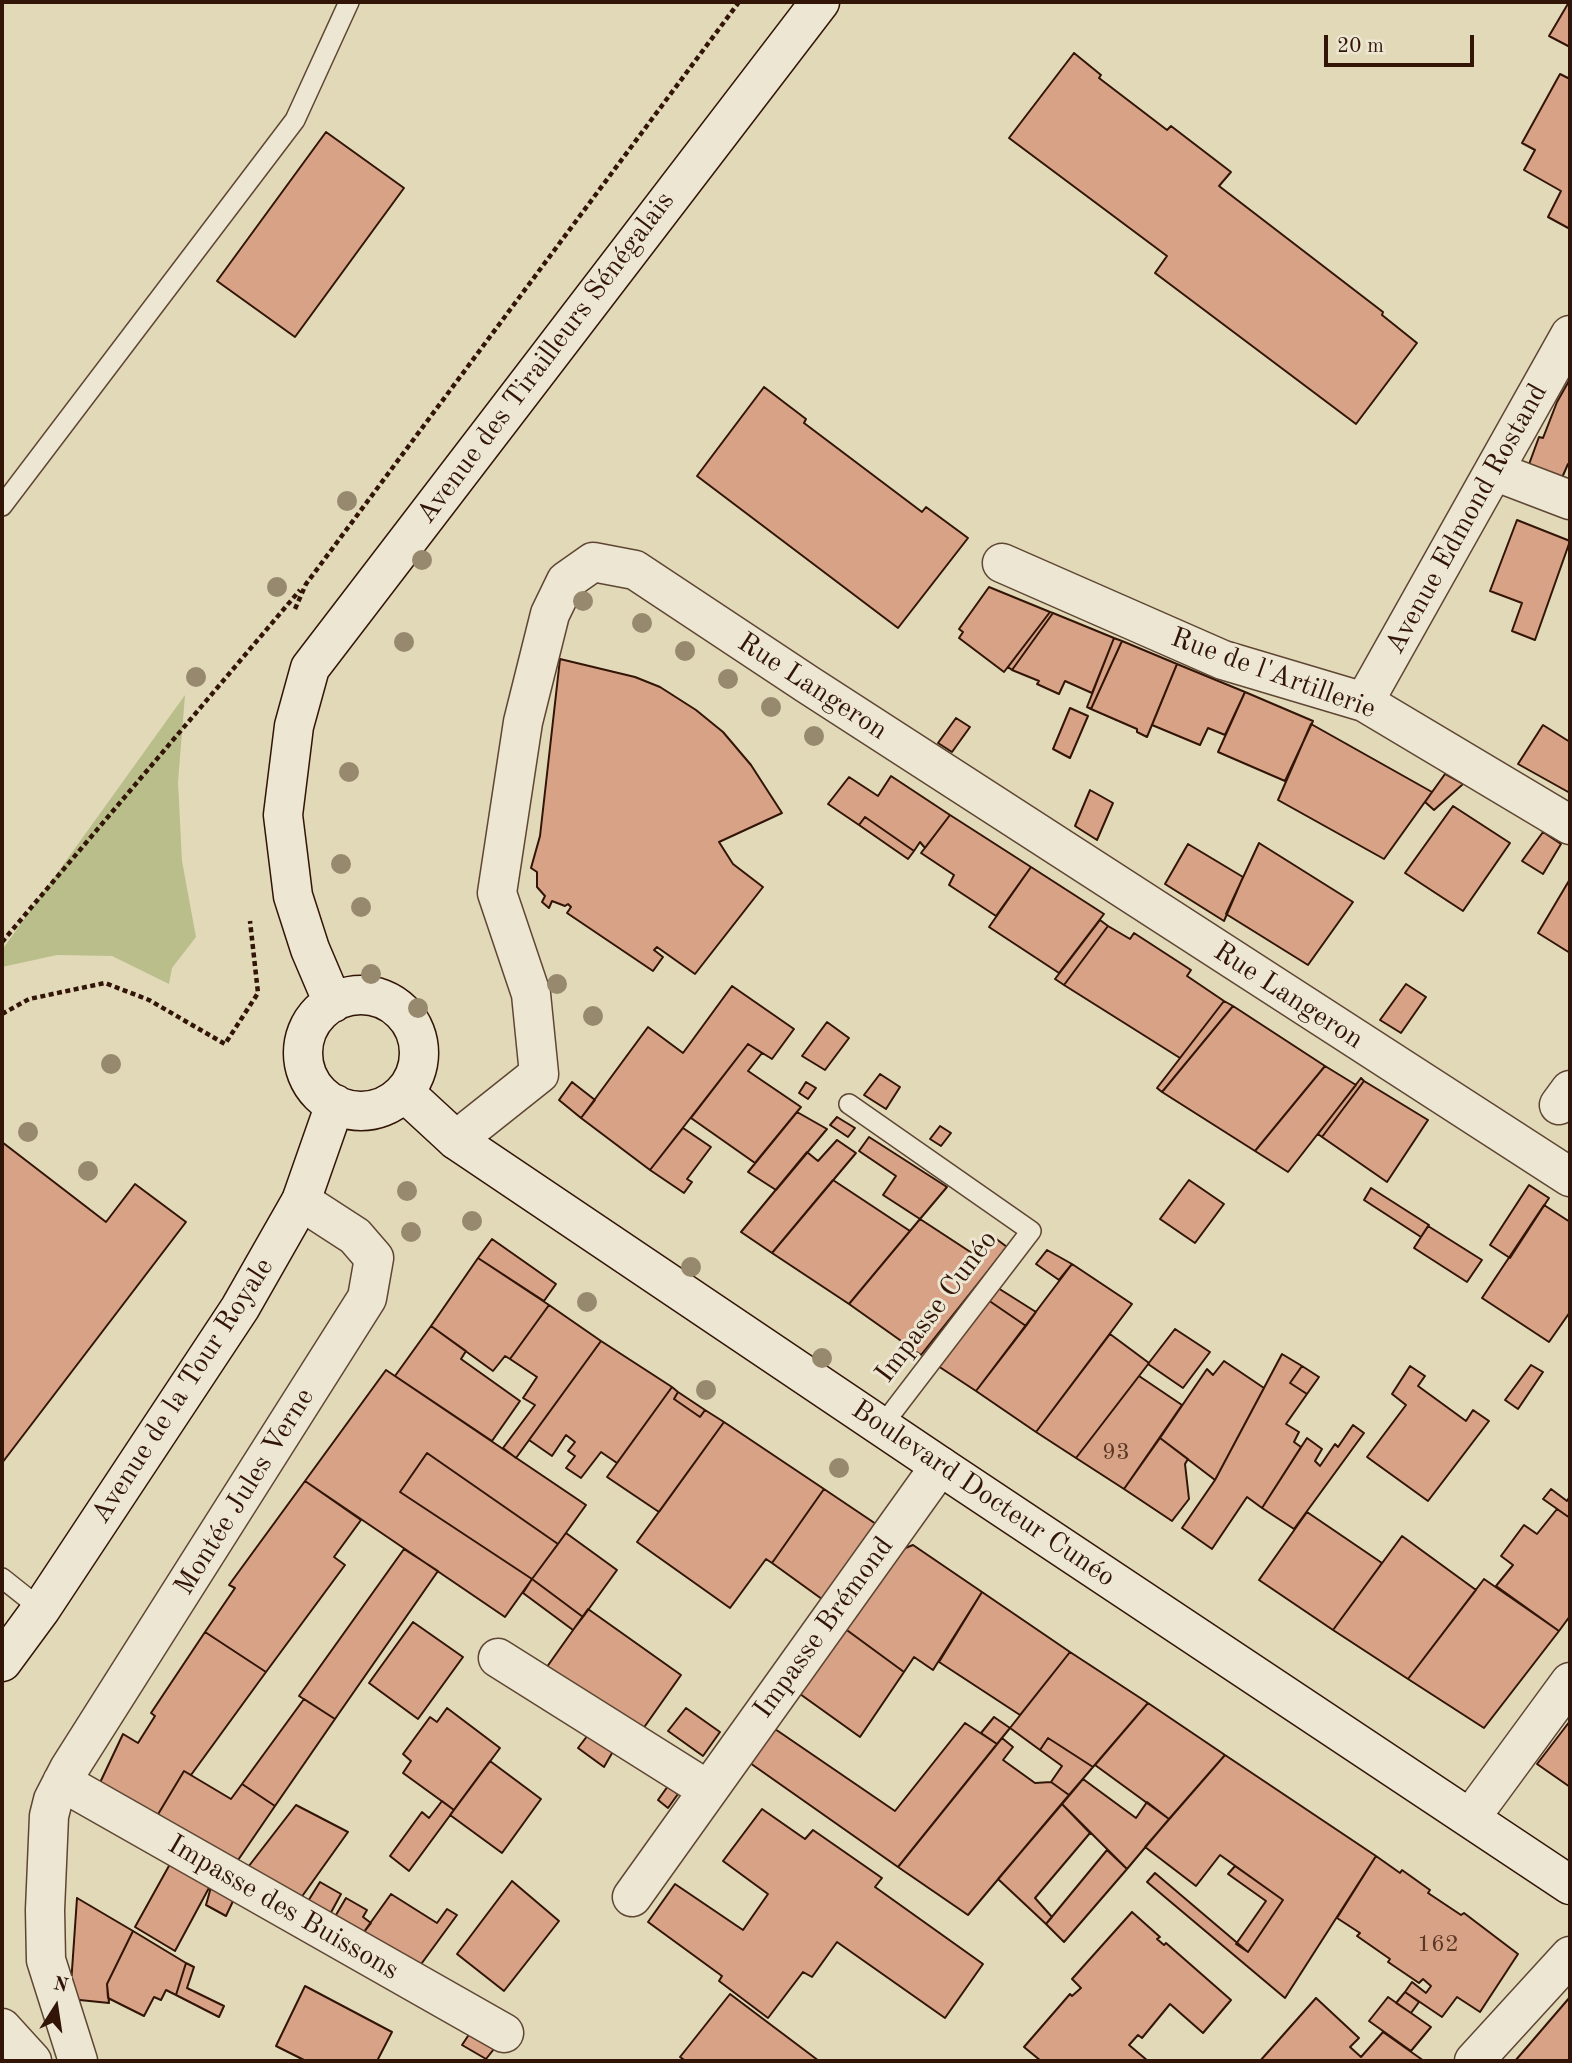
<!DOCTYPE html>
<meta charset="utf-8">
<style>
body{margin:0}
#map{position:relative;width:1572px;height:2063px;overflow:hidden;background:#e2d9b9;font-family:"Old Standard TT",serif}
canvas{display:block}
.frame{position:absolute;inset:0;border:4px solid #321506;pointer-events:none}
.north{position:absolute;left:21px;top:1972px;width:70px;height:70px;-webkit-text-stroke:5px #ece6d2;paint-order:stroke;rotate:12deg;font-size:19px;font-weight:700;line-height:28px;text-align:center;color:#321506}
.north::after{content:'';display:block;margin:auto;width:24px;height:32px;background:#321506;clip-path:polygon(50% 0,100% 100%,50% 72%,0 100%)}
.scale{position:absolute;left:1324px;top:35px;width:150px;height:32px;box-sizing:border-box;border:4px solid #321506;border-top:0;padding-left:9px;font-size:21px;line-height:24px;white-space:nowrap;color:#321506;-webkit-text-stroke:5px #ece6d2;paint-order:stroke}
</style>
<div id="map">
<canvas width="1572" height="2063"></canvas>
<div class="frame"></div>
<div class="north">N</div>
<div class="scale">20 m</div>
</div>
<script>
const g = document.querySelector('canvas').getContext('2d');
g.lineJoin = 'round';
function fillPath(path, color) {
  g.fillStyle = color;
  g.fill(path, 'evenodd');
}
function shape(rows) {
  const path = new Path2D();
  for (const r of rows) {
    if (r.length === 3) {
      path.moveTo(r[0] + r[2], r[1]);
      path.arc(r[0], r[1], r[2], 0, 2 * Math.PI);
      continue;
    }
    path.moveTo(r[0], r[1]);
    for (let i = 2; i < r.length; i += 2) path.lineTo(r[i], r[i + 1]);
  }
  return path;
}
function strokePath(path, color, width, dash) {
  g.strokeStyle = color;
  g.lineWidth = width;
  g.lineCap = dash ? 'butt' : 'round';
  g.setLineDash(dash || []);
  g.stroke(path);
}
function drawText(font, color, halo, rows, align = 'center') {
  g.font = font + ' "Old Standard TT",serif';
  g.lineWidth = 6;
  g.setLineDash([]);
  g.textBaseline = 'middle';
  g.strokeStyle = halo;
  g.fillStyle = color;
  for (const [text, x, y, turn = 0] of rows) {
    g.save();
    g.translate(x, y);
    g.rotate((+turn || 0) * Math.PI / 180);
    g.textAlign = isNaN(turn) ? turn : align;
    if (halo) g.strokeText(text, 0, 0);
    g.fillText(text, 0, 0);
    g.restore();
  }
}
fillPath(shape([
 [185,695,178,782,182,861,196,937,172,968,169,984,112,956,57,955,2,967,2,950]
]), '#b9be8b');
const building = shape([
 [1569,2,1570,2,1570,47,1549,36,1569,2],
 [1074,53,1101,75,1099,78,1167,130,1171,126,1231,172,1219,186,1383,312,1382,315,1417,343,1356,424,1155,273,1167,256,1009,138,1074,53],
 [1560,74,1570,79,1570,229,1548,217,1561,191,1524,170,1535,150,1522,143,1560,74],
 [326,132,404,188,295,337,217,281,326,132],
 [1570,379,1570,465,1568,464,1561,480,1528,467,1539,437,1543,438,1557,402,1570,379],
 [764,387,806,419,804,423,922,512,926,507,968,538,898,628,697,476,764,387],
 [1517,520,1570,541,1535,640,1512,631,1522,603,1490,591,1517,520],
 [989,587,1050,612,1004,672,959,638,963,632,959,629,989,587],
 [1050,612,1053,613,1012,670,1008,667,1050,612],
 [1053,613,1114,638,1092,693,1065,681,1059,694,1037,684,1039,681,1012,670,1053,613],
 [1114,638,1122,641,1091,709,1087,707,1114,638],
 [1122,641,1177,664,1147,737,1137,732,1137,729,1091,709,1122,641],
 [560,659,635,677,660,687,696,710,723,732,751,765,782,813,719,842,733,864,763,887,695,974,657,947,654,950,663,957,653,971,567,913,571,907,568,904,565,906,552,901,549,908,542,902,545,896,537,887,537,872,531,868,540,836,560,659],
 [1177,664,1245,692,1225,735,1208,728,1200,745,1152,725,1177,664],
 [1245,692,1313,721,1285,781,1218,752,1245,692],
 [1070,708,1088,716,1070,758,1053,749,1070,708],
 [956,718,970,727,952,752,938,743,956,718],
 [1311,724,1432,792,1384,859,1278,800,1311,724],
 [1543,725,1570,742,1570,793,1518,764,1543,725],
 [1445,774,1463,784,1434,810,1425,802,1445,774],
 [891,776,950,815,925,848,920,842,914,851,865,817,859,825,828,804,849,777,878,796,891,776],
 [1090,790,1113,803,1097,840,1075,826,1090,790],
 [1453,806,1510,843,1463,911,1405,873,1453,806],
 [950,815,1031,867,996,916,949,885,954,875,921,853,950,815],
 [865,817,914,851,908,859,859,825,865,817],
 [1543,832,1561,844,1543,874,1522,861,1543,832],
 [1259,843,1353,902,1308,965,1226,914,1259,843],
 [1188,844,1243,877,1224,921,1165,884,1188,844],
 [1031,867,1104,914,1059,973,989,927,1031,867],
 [1570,879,1570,953,1538,933,1570,879],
 [1100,920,1108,926,1064,985,1055,979,1100,920],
 [1108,926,1130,939,1134,933,1191,970,1187,976,1224,1001,1180,1058,1064,985,1108,926],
 [1406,984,1426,997,1401,1033,1380,1020,1406,984],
 [732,986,794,1029,772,1059,748,1044,650,1170,581,1118,648,1027,683,1053,732,986],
 [1224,1001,1233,1006,1162,1092,1157,1088,1224,1001],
 [1233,1006,1325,1066,1255,1151,1162,1092,1233,1006],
 [827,1022,849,1038,825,1070,802,1056,827,1022],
 [748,1044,762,1053,748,1071,801,1107,755,1163,691,1118,748,1044],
 [1325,1066,1356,1085,1288,1172,1255,1151,1325,1066],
 [880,1074,900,1087,886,1109,864,1095,880,1074],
 [1361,1078,1364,1081,1322,1137,1318,1134,1361,1078],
 [1364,1081,1428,1120,1387,1182,1322,1137,1364,1081],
 [572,1082,595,1100,581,1118,559,1100,572,1082],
 [806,1082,816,1088,808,1099,799,1093,806,1082],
 [797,1112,827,1129,776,1190,748,1172,797,1112],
 [837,1117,855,1128,848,1137,830,1125,837,1117],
 [940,1126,951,1133,941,1146,930,1139,940,1126],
 [683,1128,711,1147,687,1179,692,1182,684,1193,650,1170,683,1128],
 [869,1137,947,1187,920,1219,883,1195,896,1176,859,1151,869,1137],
 [837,1140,856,1153,772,1253,741,1232,807,1152,818,1161,837,1140],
 [2,1142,106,1222,135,1184,186,1222,2,1463,2,1142],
 [833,1180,910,1231,849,1304,772,1253,833,1180],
 [1189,1180,1224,1204,1195,1243,1160,1219,1189,1180],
 [1529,1185,1549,1198,1510,1258,1490,1245,1529,1185],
 [1371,1188,1429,1225,1421,1237,1364,1200,1371,1188],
 [1544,1205,1570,1222,1570,1312,1549,1342,1482,1298,1544,1205],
 [920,1219,975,1255,991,1235,1007,1247,921,1355,849,1304,920,1219],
 [1428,1226,1482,1260,1467,1282,1414,1248,1428,1226],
 [492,1239,556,1284,544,1301,478,1258,492,1239],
 [1047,1250,1072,1264,1059,1280,1036,1264,1047,1250],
 [478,1258,549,1305,510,1359,505,1356,493,1371,431,1326,478,1258],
 [1072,1264,1132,1304,1036,1432,976,1391,1072,1264],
 [998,1288,1036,1312,1026,1326,988,1300,998,1288],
 [988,1300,1026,1326,976,1391,935,1364,988,1300],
 [549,1305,601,1341,516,1458,503,1448,535,1405,523,1398,537,1377,510,1359,549,1305],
 [431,1326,466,1351,461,1359,520,1401,492,1441,395,1376,431,1326],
 [1175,1329,1210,1352,1183,1388,1148,1364,1175,1329],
 [1110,1334,1149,1363,1076,1458,1036,1432,1110,1334],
 [601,1341,672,1387,617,1463,601,1452,581,1478,566,1468,575,1456,568,1451,575,1442,566,1435,552,1456,529,1440,601,1341],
 [1282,1354,1302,1366,1290,1383,1307,1394,1286,1424,1299,1432,1294,1442,1301,1447,1262,1508,1247,1497,1212,1549,1182,1528,1215,1480,1282,1354],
 [1224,1361,1264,1388,1215,1480,1160,1438,1207,1369,1213,1375,1224,1361],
 [1531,1365,1543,1372,1518,1409,1505,1400,1531,1365],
 [1302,1366,1319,1377,1307,1394,1290,1383,1302,1366],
 [1410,1366,1425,1376,1418,1386,1466,1421,1473,1410,1489,1421,1428,1501,1367,1457,1406,1405,1392,1394,1410,1366],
 [386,1370,586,1505,558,1544,427,1453,400,1492,532,1579,505,1617,305,1481,386,1370],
 [1139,1376,1182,1405,1124,1489,1076,1458,1139,1376],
 [672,1387,678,1392,674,1399,700,1417,705,1410,724,1422,659,1512,607,1477,672,1387],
 [678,1392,705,1410,700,1417,674,1399,678,1392],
 [724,1422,824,1489,772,1563,766,1559,730,1608,637,1542,724,1422],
 [1353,1425,1364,1433,1294,1529,1262,1508,1307,1438,1322,1449,1315,1461,1320,1466,1335,1444,1338,1447,1353,1425],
 [1160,1438,1188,1459,1185,1464,1189,1499,1172,1521,1124,1489,1160,1438],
 [427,1453,558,1544,532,1579,400,1492,427,1453],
 [305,1481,361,1520,334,1557,345,1565,266,1672,205,1632,235,1588,229,1585,305,1481],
 [824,1489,879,1526,826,1602,772,1563,824,1489],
 [1551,1489,1567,1501,1570,1496,1570,1518,1543,1499,1551,1489],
 [1557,1509,1570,1518,1570,1616,1559,1631,1496,1586,1513,1565,1501,1556,1524,1525,1537,1534,1557,1509],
 [1307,1512,1382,1563,1333,1630,1259,1580,1307,1512],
 [566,1533,617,1570,583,1617,532,1579,566,1533],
 [1402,1536,1476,1590,1408,1679,1333,1630,1402,1536],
 [913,1545,982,1592,933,1670,914,1657,904,1672,844,1628,895,1552,913,1545],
 [404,1549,438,1571,335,1719,299,1696,404,1549],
 [532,1579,583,1617,573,1630,523,1593,532,1579],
 [1484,1579,1559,1631,1484,1728,1408,1679,1484,1579],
 [982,1592,1070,1652,1020,1715,939,1662,982,1592],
 [588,1609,681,1675,638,1736,544,1671,588,1609],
 [413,1622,463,1657,418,1719,369,1683,413,1622],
 [844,1628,904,1672,860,1737,800,1694,844,1628],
 [205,1632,266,1672,191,1775,184,1771,154,1821,97,1789,123,1734,138,1743,155,1716,151,1713,205,1632],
 [1070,1652,1148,1703,1093,1767,1048,1738,1040,1750,1010,1728,1070,1652],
 [304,1699,335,1719,275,1806,242,1784,304,1699],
 [1148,1703,1225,1755,1169,1819,1095,1765,1148,1703],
 [447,1708,500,1748,454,1810,403,1773,411,1761,403,1754,430,1717,437,1722,447,1708],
 [686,1708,720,1732,703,1756,668,1731,686,1708],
 [994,1717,1010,1728,997,1744,981,1733,994,1717],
 [1570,1721,1570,1787,1537,1764,1570,1721],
 [965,1723,997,1744,898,1867,750,1763,775,1729,895,1811,965,1723],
 [591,1731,615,1748,604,1767,578,1748,591,1731],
 [1002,1738,1013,1747,1003,1760,1035,1783,1051,1782,1069,1795,968,1915,898,1867,1002,1738],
 [1048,1738,1093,1767,1069,1795,1051,1782,1062,1766,1040,1750,1048,1738],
 [1225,1755,1376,1856,1285,1998,1147,1882,1155,1873,1248,1952,1283,1900,1220,1855,1196,1886,1145,1847,1225,1755],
 [490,1761,541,1799,502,1853,450,1815,490,1761],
 [184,1771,231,1799,242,1784,275,1806,234,1866,154,1821,184,1771],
 [1083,1779,1136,1818,1147,1802,1169,1819,1127,1869,1062,1804,1083,1779],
 [668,1786,678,1794,668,1808,658,1800,668,1786],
 [442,1801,454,1810,409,1871,390,1856,422,1812,429,1818,442,1801],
 [1062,1804,1090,1833,1035,1898,1052,1917,1046,1924,998,1879,1062,1804],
 [296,1805,348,1832,298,1902,245,1871,296,1805],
 [762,1809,805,1839,813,1830,882,1878,875,1887,983,1964,945,2018,837,1942,812,1977,803,1972,768,2018,719,1981,722,1976,648,1922,675,1884,743,1930,768,1894,723,1861,762,1809],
 [1107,1850,1127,1869,1064,1942,1046,1924,1107,1850],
 [1376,1856,1400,1873,1402,1870,1430,1890,1428,1893,1461,1915,1464,1913,1518,1954,1480,2012,1457,1997,1442,2017,1405,1992,1412,1982,1426,1993,1431,1986,1423,1979,1419,1983,1388,1962,1390,1959,1357,1936,1360,1933,1337,1918,1376,1856],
 [170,1864,210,1886,175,1951,135,1927,170,1864],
 [1235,1866,1283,1900,1248,1952,1236,1944,1266,1901,1228,1874,1235,1866],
 [512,1881,559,1921,504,1991,457,1954,512,1881],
 [320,1882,341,1894,328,1918,305,1906,320,1882],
 [211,1887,234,1899,226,1916,206,1905,211,1887],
 [391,1894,437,1923,447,1909,457,1915,419,1967,361,1936,391,1894],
 [77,1898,133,1931,107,1984,109,2003,70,1999,77,1898],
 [346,1898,367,1910,363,1917,371,1923,361,1936,333,1920,346,1898],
 [1132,1912,1160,1937,1157,1939,1164,1945,1166,1943,1231,2000,1203,2033,1170,2004,1142,2038,1138,2035,1129,2045,1148,2061,1041,2061,1024,2047,1070,1994,1072,1996,1081,1988,1072,1979,1132,1912],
 [133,1931,186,1963,176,1995,166,1990,161,2000,154,1997,144,2016,108,1998,107,1984,133,1931],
 [186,1963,194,1967,187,1988,224,2006,219,2017,176,1995,186,1963],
 [305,1986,392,2032,377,2061,306,2061,276,2046,305,1986],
 [1405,1992,1419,2002,1411,2013,1396,2003,1405,1992],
 [730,1994,819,2061,686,2061,680,2057,730,1994],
 [1388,1997,1431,2027,1411,2051,1369,2021,1388,1997],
 [1570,1997,1570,2061,1515,2061,1570,1997],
 [1316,1998,1359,2038,1350,2047,1361,2057,1383,2032,1424,2061,1260,2061,1316,1998],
 [472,2030,498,2044,486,2059,462,2045,472,2030]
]);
fillPath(building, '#d7a286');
strokePath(building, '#321506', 2);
const lane = shape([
 [2,506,295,120,349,2],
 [849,1104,1031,1231,881,1427],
 [2,1578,41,1609]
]);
const street = shape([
 [1494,471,1570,500],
 [1002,563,1223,660,1364,702,1570,825],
 [1364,702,1570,335],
 [1559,1105,1570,1090],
 [456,1140,539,1074,531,994,497,893,523,722,550,614,566,581,593,562,635,570,807,684,1570,1177],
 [498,1658,708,1790],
 [62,1782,504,2033],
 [1471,1817,1570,1682],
 [632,1897,940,1466],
 [2,2028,32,2061],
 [78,2061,46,1960,45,1910,49,1816,53,1800,69,1769,367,1298,374,1258,355,1236,301,1201],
 [1474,2061,1570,1956]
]);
const secondary = shape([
 [361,1053,58],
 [333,1003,310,949,293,896,283,815,294,726,310,668,820,2],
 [404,1092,456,1140,940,1466,1570,1885],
 [2,1662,41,1609,240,1308,301,1201,335,1104]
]);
strokePath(lane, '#5e4633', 22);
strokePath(street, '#5e4633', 41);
strokePath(secondary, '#321506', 41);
strokePath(shape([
 [295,609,306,584,739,2],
 [2,942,300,590],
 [2,1014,29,999,105,983,149,1000,225,1044,258,993,250,921]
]), '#321506', 4.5, [5, 3.5]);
strokePath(lane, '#ece6d2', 19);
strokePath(street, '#ece6d2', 38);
strokePath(secondary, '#ece6d2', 38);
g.fillStyle = '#97896d';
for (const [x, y] of [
 [347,501],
 [422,560],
 [277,587],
 [583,601],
 [642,623],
 [404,642],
 [685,651],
 [196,677],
 [728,679],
 [771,707],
 [814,736],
 [349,772],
 [341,864],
 [361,907],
 [371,974],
 [557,984],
 [418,1008],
 [593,1016],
 [111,1064],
 [28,1132],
 [88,1171],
 [407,1191],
 [472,1221],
 [411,1232],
 [691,1267],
 [587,1302],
 [822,1358],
 [706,1390],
 [839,1468]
]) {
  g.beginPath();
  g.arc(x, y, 10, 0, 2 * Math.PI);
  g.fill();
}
drawText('24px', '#5b3826', null, [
 ["93",1116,1453],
 ["162",1438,1945]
]);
drawText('28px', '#321506', '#ece6d2', [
 ["Avenue des Tirailleurs Sénégalais",546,358,-53],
 ["Avenue Edmond Rostand",1467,519,-61],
 ["Rue de l'Artillerie",1273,674,20],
 ["Rue Langeron",812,687,33],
 ["Rue Langeron",1288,996,33],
 ["Impasse Cunéo",937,1307,-53],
 ["Avenue de la Tour Royale",183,1391,-57],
 ["Montée Jules Verne",245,1492,-58],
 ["Boulevard Docteur Cunéo",983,1494,34],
 ["Impasse Brémond",824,1628,-54],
 ["Impasse des Buissons",283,1908,30]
]);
</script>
